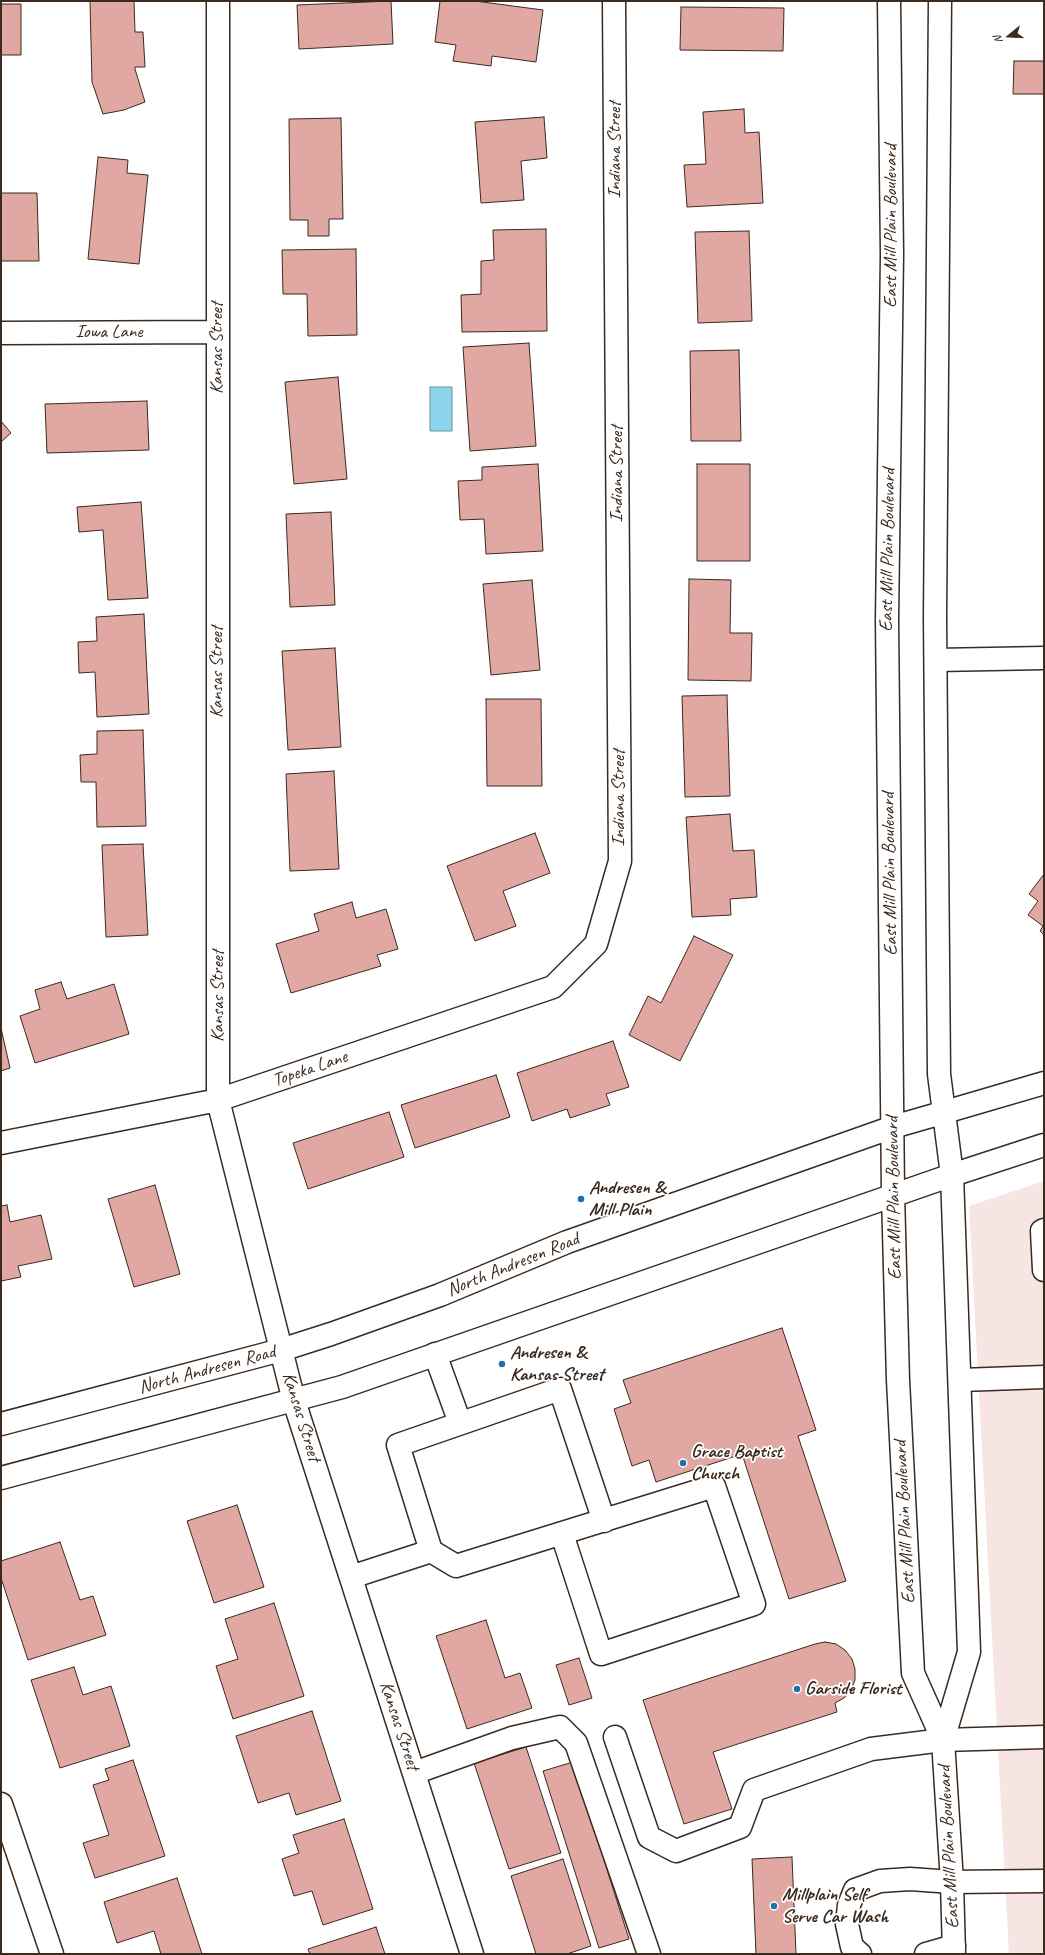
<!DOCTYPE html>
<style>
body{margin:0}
#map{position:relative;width:1045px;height:1955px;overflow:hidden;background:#fff;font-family:Caveat,sans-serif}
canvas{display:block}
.frame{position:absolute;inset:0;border:2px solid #3b2a1e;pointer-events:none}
.north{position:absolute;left:989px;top:16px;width:40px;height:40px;-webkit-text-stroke:3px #fff;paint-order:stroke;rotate:252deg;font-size:11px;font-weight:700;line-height:16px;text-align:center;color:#3b2a1e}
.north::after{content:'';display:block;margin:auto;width:14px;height:18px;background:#3b2a1e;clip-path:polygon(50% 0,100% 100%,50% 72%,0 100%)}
</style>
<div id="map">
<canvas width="1045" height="1955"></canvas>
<div class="frame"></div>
<div class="north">N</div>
</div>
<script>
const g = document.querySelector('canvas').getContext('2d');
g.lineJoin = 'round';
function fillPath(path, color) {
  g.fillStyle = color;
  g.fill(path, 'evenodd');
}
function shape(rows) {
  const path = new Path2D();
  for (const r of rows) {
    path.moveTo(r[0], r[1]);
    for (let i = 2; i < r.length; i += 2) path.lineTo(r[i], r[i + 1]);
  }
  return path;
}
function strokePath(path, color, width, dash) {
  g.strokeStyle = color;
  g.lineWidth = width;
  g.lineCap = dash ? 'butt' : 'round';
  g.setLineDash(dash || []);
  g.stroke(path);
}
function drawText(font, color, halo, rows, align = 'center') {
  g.font = font + ' Caveat,sans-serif';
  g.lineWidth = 3.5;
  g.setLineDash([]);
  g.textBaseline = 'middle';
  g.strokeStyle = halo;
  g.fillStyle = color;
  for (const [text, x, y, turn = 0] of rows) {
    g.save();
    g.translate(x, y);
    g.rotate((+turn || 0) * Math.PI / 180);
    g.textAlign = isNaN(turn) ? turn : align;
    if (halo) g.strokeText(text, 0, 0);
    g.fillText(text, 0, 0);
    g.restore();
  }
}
fillPath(shape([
 [1044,1181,1044,1954,1009,1954,969,1206]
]), '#f6e5e3');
const water = shape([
 [430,387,452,387,452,431,430,431,430,387]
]);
fillPath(water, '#8cd5ed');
strokePath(water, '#6c919a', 1);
const building = shape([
 [90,1,134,1,135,32,143,32,145,67,135,67,135,69,145,102,124,110,103,114,92,82,90,1],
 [391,1,393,44,299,49,297,5,391,1],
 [440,1,475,1,543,10,536,62,492,56,491,66,453,61,456,45,435,42,440,1],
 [1,4,21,4,21,55,1,55,1,4],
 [681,7,784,8,783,51,680,50,681,7],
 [1014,61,1044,61,1044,94,1013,94,1014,61],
 [744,109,745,133,759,132,763,203,687,207,684,165,706,164,703,112,744,109],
 [544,117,547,158,521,161,524,200,481,203,475,122,544,117],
 [341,118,343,219,329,219,329,236,308,236,308,220,290,220,289,119,341,118],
 [98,157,128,160,127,173,148,175,139,264,88,259,98,157],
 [1,193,37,193,39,261,1,261,1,193],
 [546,229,547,331,462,332,461,295,481,294,481,261,494,260,493,230,546,229],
 [749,231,752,321,698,323,695,232,749,231],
 [356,249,357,335,308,336,307,294,283,294,282,250,356,249],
 [529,343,536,446,470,451,463,347,529,343],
 [739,350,741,441,691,441,690,351,739,350],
 [338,377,347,479,294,484,285,382,338,377],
 [147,401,149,450,47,453,45,404,147,401],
 [1,421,11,433,1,442,1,421],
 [538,464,543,551,486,554,484,519,460,520,458,481,482,480,482,467,538,464],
 [697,464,750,464,750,561,697,561,697,464],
 [141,502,148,598,108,600,103,530,79,532,77,507,141,502],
 [331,512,335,605,290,607,286,514,331,512],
 [689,579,731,580,730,633,752,633,751,681,688,680,689,579],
 [532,580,540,670,491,675,483,584,532,580],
 [144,614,149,714,97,717,95,672,79,673,78,642,97,641,96,617,144,614],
 [335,648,341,747,288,750,282,651,335,648],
 [727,695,730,796,685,797,682,696,727,695],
 [486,699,541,699,542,786,487,786,486,699],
 [143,730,146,826,97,827,96,782,81,782,80,755,97,754,97,731,143,730],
 [334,771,339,869,290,871,286,774,334,771],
 [730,814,733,851,754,850,757,897,730,899,731,915,692,917,686,817,730,814],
 [535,833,550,873,503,891,516,926,475,941,447,866,535,833],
 [143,844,148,935,106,937,102,845,143,844],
 [1044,874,1044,935,1040,931,1043,926,1028,915,1038,901,1029,894,1044,874],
 [352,902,356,918,386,909,398,949,377,955,381,966,291,993,276,944,319,931,314,914,352,902],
 [694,936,733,955,680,1061,629,1035,648,996,661,1003,694,936],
 [61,982,67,999,114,984,129,1034,35,1063,20,1016,40,1009,35,990,61,982],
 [1,1028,10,1068,1,1071,1,1028],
 [613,1041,629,1087,606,1094,610,1105,570,1118,567,1109,532,1121,517,1073,613,1041],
 [496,1075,510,1117,415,1148,401,1105,496,1075],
 [389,1112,404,1157,308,1189,293,1143,389,1112],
 [155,1185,180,1274,134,1287,108,1199,155,1185],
 [7,1205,10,1222,41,1215,52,1259,18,1266,21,1277,1,1281,1,1206,7,1205],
 [782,1328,816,1430,798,1436,846,1581,789,1599,742,1454,656,1482,649,1460,632,1466,614,1409,631,1403,623,1380,782,1328],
 [237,1505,264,1587,214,1603,187,1521,237,1505],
 [60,1542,80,1600,93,1596,106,1635,28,1660,1,1578,1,1561,60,1542],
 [274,1603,304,1696,233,1719,216,1666,238,1659,225,1619,274,1603],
 [486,1620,505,1678,520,1673,532,1708,467,1729,436,1636,486,1620],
 [825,1642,836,1644,845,1650,852,1659,855,1669,855,1680,851,1690,844,1698,835,1703,837,1712,713,1752,732,1809,684,1824,643,1700,815,1644,825,1642],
 [579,1658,592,1698,569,1705,556,1665,579,1658],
 [74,1667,83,1695,111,1686,130,1746,60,1768,31,1680,74,1667],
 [312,1711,341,1801,296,1815,289,1793,258,1803,236,1736,312,1711],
 [526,1747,561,1853,509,1869,474,1763,526,1747],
 [133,1760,165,1856,95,1878,83,1843,109,1835,93,1785,109,1780,105,1769,133,1760],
 [573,1762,629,1939,599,1948,543,1771,573,1762],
 [344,1819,373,1909,323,1925,312,1891,294,1896,282,1859,299,1853,293,1835,344,1819],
 [792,1857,796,1954,756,1954,752,1859,792,1857],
 [563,1859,591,1946,567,1954,536,1954,511,1876,563,1859],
 [177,1878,202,1954,161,1954,154,1931,117,1943,104,1902,177,1878],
 [376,1927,385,1954,310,1954,308,1949,376,1927]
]);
fillPath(building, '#e1a7a2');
strokePath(building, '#3b2a1e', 1);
const minor = shape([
 [218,1,218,1100,294,1401,472,1954],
 [1,333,217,332],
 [936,660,1044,658],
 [945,1112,1044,1083],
 [1,1143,218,1100,553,987,596,944,620,861,614,1],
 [952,1175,1044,1145],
 [1044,1230,1042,1231,1044,1270],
 [435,1354,460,1423],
 [961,1380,1044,1377],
 [431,1551,398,1445,560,1389,604,1521],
 [351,1577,431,1551,456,1566,714,1486,754,1604,601,1654,562,1534],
 [615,1737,649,1837,676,1851,740,1827,754,1790,871,1749,943,1740,1044,1737],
 [414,1773,512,1738,560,1727,576,1743,649,1954],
 [1,1804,52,1954],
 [860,1954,852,1947,847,1924,849,1905,855,1890,880,1881,910,1879,952,1882,1044,1881],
 [926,1954,954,1946]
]);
const major = shape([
 [889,1,892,255,887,620,893,1194,898,1380,913,1673,943,1740],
 [940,1,935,618,939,1074,952,1175,969,1652,943,1740,952,1882,954,1954],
 [1,1424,281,1350,331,1334,440,1295,567,1242,893,1127,945,1112],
 [1,1478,342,1387,952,1175]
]);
strokePath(minor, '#3b2a1e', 25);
strokePath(major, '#3b2a1e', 25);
strokePath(minor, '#fff', 22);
strokePath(major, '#fff', 22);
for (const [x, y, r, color] of [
 [581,1199,4,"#1f6fb2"],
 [502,1364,4,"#1f6fb2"],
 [683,1463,4,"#1f6fb2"],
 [797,1689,4,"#1f6fb2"],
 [774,1906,4,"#1f6fb2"]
]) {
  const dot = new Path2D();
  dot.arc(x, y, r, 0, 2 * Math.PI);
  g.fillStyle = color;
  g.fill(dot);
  strokePath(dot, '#fff', 1.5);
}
drawText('19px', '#3b2a1e', '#fff', [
 ["Indiana Street",615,150,-90],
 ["East Mill Plain Boulevard",891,226,-90],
 ["Iowa Lane",109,332],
 ["Kansas Street",217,348,-90],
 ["Indiana Street",617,474,-90],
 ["East Mill Plain Boulevard",888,550,-89],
 ["Kansas Street",217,672,-90],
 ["Indiana Street",619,798,-90],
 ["East Mill Plain Boulevard",890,874,-91],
 ["Kansas Street",218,996,-90],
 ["Topeka Lane",310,1069,-19],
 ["East Mill Plain Boulevard",894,1198,-91],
 ["North Andresen Road",513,1265,-22],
 ["North Andresen Road",207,1370,-15],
 ["Kansas Street",301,1417,73],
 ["East Mill Plain Boulevard",905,1522,-93],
 ["Kansas Street",399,1726,72],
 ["East Mill Plain Boulevard",949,1847,-93]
]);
drawText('bold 19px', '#3b2a1e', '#fff', [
 ["Andresen &",589,1188],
 ["Mill Plain",589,1210],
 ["Andresen &",510,1353],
 ["Kansas Street",510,1375],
 ["Grace Baptist",691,1452],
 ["Church",691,1474],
 ["Garside Florist",805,1689],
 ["Millplain Self",782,1895],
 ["Serve Car Wash",782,1917]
], 'left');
</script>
